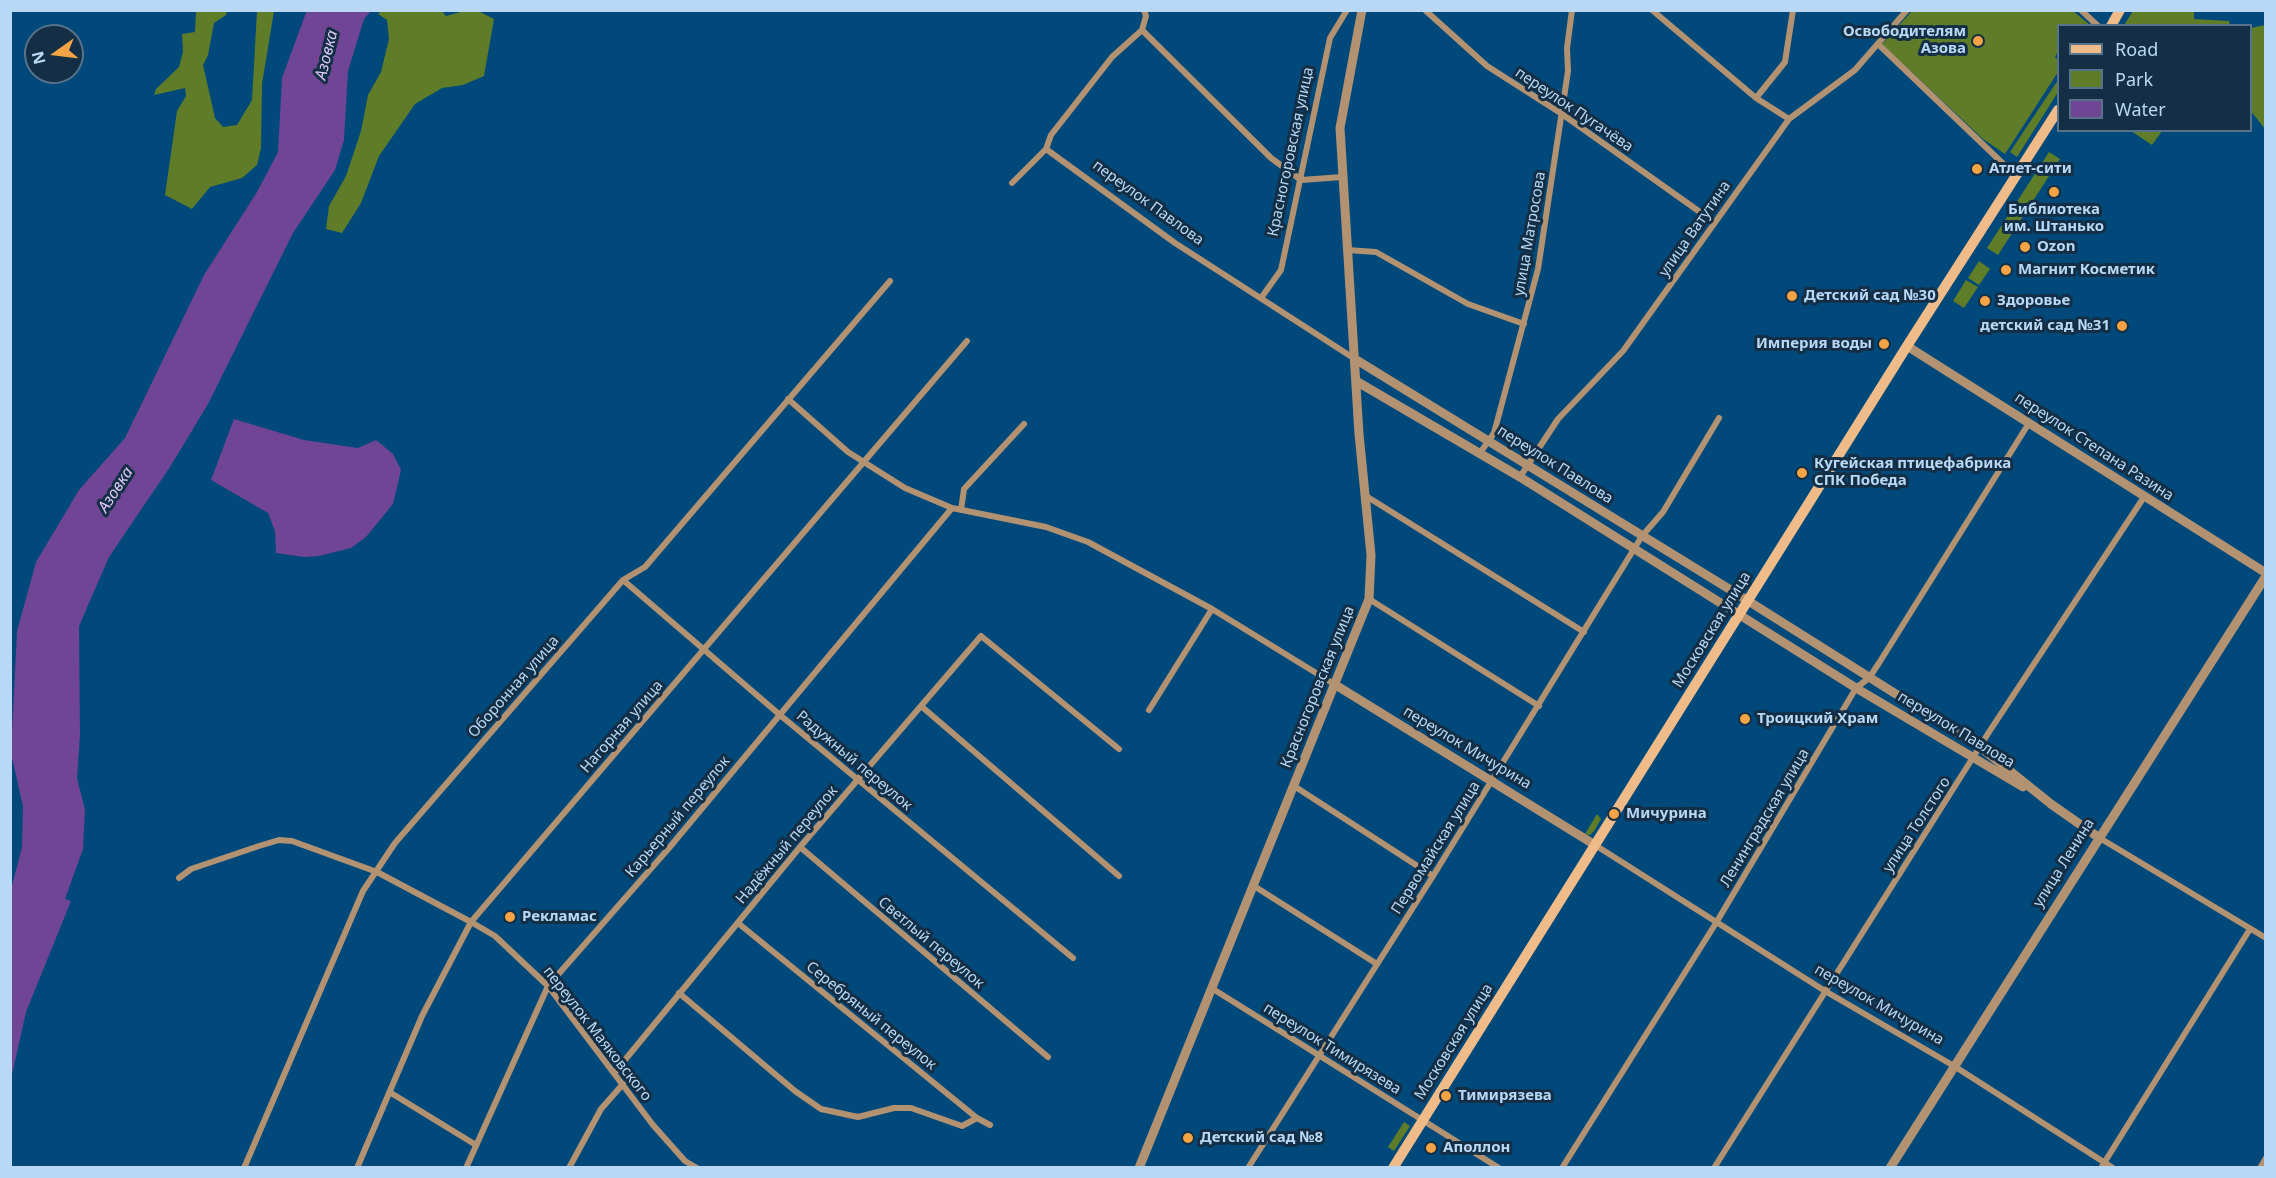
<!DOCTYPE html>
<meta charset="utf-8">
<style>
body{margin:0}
#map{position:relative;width:2276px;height:1178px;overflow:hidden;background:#00497a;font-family:"Noto Sans",sans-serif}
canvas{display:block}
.frame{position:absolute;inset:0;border:12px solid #b9d8f5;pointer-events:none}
.legend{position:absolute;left:2057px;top:24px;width:195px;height:108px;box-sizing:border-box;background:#142f45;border:2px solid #56738b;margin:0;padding:8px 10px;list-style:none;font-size:18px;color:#b9d8f5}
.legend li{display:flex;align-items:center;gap:12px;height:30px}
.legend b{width:30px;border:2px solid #56738b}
.north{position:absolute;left:24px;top:24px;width:60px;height:60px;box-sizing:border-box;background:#142f45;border:2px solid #56738b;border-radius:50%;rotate:256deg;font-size:16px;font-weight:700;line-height:24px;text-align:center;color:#b9d8f5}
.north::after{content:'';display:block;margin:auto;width:21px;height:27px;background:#f4a345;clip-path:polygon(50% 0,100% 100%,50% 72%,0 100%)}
</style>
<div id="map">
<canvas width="2276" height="1178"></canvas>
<div class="frame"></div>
<ul class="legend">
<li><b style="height:8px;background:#efbc89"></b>Road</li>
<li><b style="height:16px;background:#5f7d28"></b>Park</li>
<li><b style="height:16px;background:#704596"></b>Water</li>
</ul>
<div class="north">N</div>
</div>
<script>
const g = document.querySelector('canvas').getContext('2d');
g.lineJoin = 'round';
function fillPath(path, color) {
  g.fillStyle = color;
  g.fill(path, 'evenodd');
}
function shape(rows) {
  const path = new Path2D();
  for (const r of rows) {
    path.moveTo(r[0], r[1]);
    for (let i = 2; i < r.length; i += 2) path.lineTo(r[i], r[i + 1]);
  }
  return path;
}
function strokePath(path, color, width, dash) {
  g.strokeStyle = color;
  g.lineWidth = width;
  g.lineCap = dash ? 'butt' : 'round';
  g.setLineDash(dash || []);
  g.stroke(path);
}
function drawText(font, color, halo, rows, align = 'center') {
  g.font = font + ' "Noto Sans",sans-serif';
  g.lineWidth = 6;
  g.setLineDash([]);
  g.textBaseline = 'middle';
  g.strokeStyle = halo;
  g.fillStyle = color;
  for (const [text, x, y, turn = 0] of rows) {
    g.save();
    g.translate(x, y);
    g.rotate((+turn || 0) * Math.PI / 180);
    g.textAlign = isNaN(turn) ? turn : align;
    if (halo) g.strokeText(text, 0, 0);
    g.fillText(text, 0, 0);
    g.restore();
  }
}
fillPath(shape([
 [196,11,227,11,226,15,214,23,208,55,203,65,215,118,223,127,237,125,252,100,257,11,274,11,262,84,261,148,257,165,242,178,210,187,192,209,165,195,177,111,186,96,185,88,154,95,156,89,179,67,183,52,182,34,195,32],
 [381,11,442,11,446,16,464,11,478,11,494,19,484,76,463,85,442,88,415,104,379,156,361,203,342,233,326,229,329,206,346,176,361,131,368,95,381,72,389,39,387,20,378,14],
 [1912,11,2073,11,2090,25,2058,26,2058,51,2055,57,2058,60,2058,72,2005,154,1983,139,1882,44],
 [2133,11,2194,11,2194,19,2229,21,2230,25,2124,25],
 [2265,25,2266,25,2265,129,2250,110,2251,28],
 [2058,80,2058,92,2017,157,2010,152],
 [2131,131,2162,130,2162,131,2152,145],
 [2049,152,2060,159,1998,255,1987,248],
 [1979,261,1990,269,1979,285,1968,278],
 [1966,280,1978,287,1964,308,1953,301],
 [1597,814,1601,819,1594,831,1590,835,1585,834],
 [1404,1122,1410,1126,1394,1151,1388,1147]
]), '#5f7d28');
fillPath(shape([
 [307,10,371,11,364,19,348,71,344,140,335,170,293,233,208,404,170,467,109,557,79,626,80,735,77,778,85,810,83,849,65,899,71,901,26,1012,11,1079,10,893,22,847,23,807,11,753,17,631,36,562,79,490,125,438,204,275,257,192,278,152,282,78],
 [234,419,304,440,358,448,376,440,393,454,401,470,393,504,366,537,351,548,319,556,304,557,276,553,275,531,268,513,211,480]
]), '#704596');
strokePath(shape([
 [1425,10,1487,66,1562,114,1714,222],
 [1652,10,1756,98,1789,119],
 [2081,10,2098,26],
 [1142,30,1271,158,1301,180,1342,177],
 [1878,44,2016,176],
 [1756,98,1785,62,1793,10],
 [1046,149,1175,243,1355,359],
 [1012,183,1046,149,1051,135,1112,57,1142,30,1146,16,1144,10],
 [1347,250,1376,252,1468,304,1524,324],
 [1261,298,1281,270,1330,38,1347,10],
 [788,399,848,452,905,488,952,508,1046,527,1088,542,1212,609,1334,684],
 [1480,453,1494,433,1538,269,1568,71,1567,48,1572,10],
 [1520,477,1558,419,1623,351,1789,119,1855,70,1907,10],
 [1366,496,1584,632],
 [961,510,964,489,1024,424],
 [623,580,780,715,1073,958],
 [1369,599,1539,706],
 [921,706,1119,876],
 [1149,710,1212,609],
 [1294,786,1433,876],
 [2098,837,2266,938],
 [1595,845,1825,991,1954,1066,2113,1168],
 [800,847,1048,1057],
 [179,878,191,869,259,846,279,840,292,841,377,872,471,922,495,936,548,986,653,1125,685,1161,697,1168],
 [1254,886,1377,964],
 [738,923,977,1118,990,1125],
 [1213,989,1499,1168],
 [679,993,795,1091,821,1109,858,1117,894,1108,911,1108,962,1126,977,1118],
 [615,1072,800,847,981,636,1119,749],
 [391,1093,476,1145],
 [244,1168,363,891,395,843,623,580,645,567,890,281],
 [357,1168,422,1016,471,922,967,341],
 [466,1168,548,986,669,848,952,508],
 [569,1168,601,1109,623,1084],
 [1248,1168,1433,876,1642,536,1663,512,1719,418],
 [1562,1168,1716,923,1856,688,1869,678,1879,663,2029,423],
 [1714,1168,1989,732,2144,497],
 [2101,1168,2250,929],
 [2260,1168,2266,1158]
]), '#b39272', 6);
strokePath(shape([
 [1907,346,2266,573],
 [1355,359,1734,592,1980,747,2051,804,2098,837],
 [1356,381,1520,477,1856,688,2023,787],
 [1334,684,1595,845],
 [1139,1168,1369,599,1371,555,1359,434,1340,128,1362,10],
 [1890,1168,2266,576]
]), '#b39272', 9);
strokePath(shape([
 [2111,26,2120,10],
 [1393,1168,1907,346,2058,110]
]), '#efbc89', 10);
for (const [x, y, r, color] of [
 [1978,41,6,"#f4a345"],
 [1977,169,6,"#f4a345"],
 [2054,192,6,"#f4a345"],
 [2025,247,6,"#f4a345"],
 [2006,270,6,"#f4a345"],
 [1792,296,6,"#f4a345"],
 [1985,301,6,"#f4a345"],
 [2122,326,6,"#f4a345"],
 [1884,344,6,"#f4a345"],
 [1802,473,6,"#f4a345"],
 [1745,719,6,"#f4a345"],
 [1614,814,6,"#f4a345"],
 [510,917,6,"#f4a345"],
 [1446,1096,6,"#f4a345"],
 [1188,1138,6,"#f4a345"],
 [1431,1148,6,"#f4a345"]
]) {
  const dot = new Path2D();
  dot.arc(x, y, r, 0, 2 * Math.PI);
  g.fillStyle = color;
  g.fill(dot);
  strokePath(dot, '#142f45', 2);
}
drawText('bold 15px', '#b9d8f5', '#142f45', [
 ["Освободителям",1966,32,"right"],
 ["Азова",1966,49,"right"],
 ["Атлет-сити",1989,169],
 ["Библиотека",2054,210,"center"],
 ["им. Штанько",2054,227,"center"],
 ["Ozon",2037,247],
 ["Магнит Косметик",2018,270],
 ["Детский сад №30",1804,296],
 ["Здоровье",1997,301],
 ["детский сад №31",2110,326,"right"],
 ["Империя воды",1872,344,"right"],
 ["Кугейская птицефабрика",1814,464],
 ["СПК Победа",1814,481],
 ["Троицкий Храм",1757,719],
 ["Мичурина",1626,814],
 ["Рекламас",522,917],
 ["Тимирязева",1458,1096],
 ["Детский сад №8",1200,1138],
 ["Аполлон",1443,1148]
], 'left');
drawText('15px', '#b9d8f5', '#142f45', [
 ["переулок Пугачёва",1574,110,34],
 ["Красногоровская улица",1291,152,-78],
 ["переулок Павлова",1148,203,36],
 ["улица Ватутина",1695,229,-55],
 ["улица Матросова",1530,234,-80],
 ["переулок Степана Разина",2094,447,33],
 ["переулок Павлова",1555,465,32],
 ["Московская улица",1712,630,-58],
 ["Оборонная улица",514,687,-49],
 ["Красногоровская улица",1318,687,-68],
 ["Нагорная улица",622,727,-49],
 ["переулок Павлова",1956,730,31],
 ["переулок Мичурина",1467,748,31],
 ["Радужный переулок",854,761,40],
 ["Карьерный переулок",678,817,-50],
 ["Ленинградская улица",1765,818,-59],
 ["улица Толстого",1917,825,-57],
 ["Надёжный переулок",787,845,-50],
 ["Первомайская улица",1436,848,-58],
 ["улица Ленина",2064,863,-58],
 ["Светлый переулок",931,943,40],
 ["переулок Мичурина",1879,1005,30],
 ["Серебряный переулок",871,1016,39],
 ["переулок Маяковского",597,1034,52],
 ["Московская улица",1454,1042,-58],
 ["переулок Тимирязева",1332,1049,32]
]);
drawText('italic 16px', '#dfcaf7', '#142f45', [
 ["Азовка",327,55,-76],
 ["Азовка",116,490,-57]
]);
</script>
